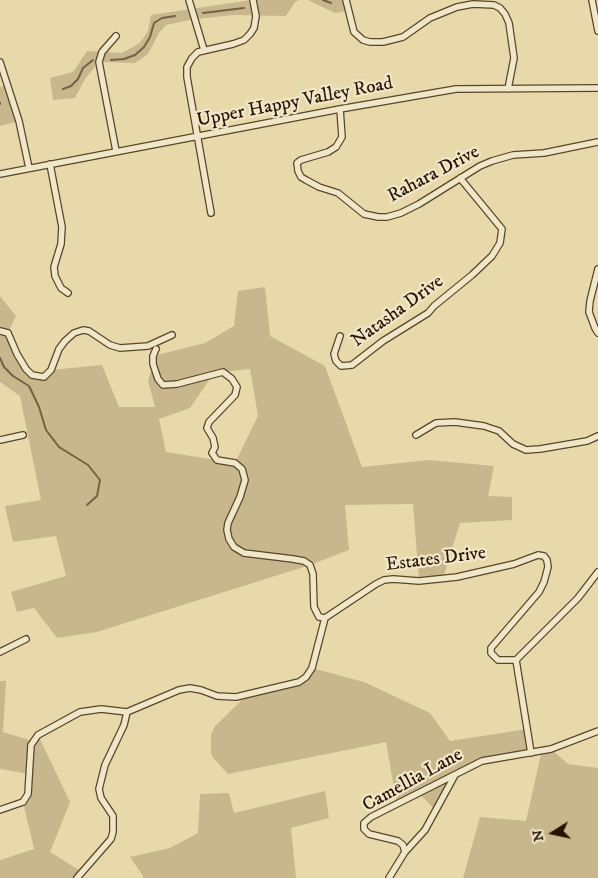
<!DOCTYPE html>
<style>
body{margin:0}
#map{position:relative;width:598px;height:878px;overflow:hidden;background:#e8d9aa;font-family:"IM FELL DW Pica",serif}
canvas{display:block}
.north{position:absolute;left:528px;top:808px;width:50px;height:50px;-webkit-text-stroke:4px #f0e6c8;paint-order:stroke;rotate:260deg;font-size:14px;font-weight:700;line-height:20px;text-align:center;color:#2a1200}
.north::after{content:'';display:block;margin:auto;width:18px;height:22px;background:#2a1200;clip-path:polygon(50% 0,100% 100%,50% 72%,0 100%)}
</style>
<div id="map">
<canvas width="598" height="878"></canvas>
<div class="north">N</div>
</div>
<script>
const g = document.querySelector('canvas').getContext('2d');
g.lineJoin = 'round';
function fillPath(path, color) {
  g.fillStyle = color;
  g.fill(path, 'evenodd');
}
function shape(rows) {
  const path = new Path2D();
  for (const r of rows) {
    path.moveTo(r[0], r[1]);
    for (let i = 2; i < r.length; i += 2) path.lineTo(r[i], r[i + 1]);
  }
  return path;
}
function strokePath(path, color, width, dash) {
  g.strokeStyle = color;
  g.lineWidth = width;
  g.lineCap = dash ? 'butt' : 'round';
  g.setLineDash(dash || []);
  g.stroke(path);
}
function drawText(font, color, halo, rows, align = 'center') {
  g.font = font + ' "IM FELL DW Pica",serif';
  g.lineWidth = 4.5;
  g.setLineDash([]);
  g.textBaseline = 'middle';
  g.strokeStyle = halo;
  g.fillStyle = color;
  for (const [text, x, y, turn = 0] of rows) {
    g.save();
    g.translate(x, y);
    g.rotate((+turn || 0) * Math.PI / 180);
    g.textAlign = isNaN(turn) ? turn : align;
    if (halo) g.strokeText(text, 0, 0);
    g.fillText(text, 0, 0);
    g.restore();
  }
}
fillPath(shape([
 [251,0,299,0,295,2,286,16,234,15,195,19,166,25,159,33,148,54,135,63,99,62,85,79,75,98,53,100,50,78,73,72,87,51,122,53,140,43,148,31,151,15],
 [308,0,346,0,348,11,335,13],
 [8,85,19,121,0,126,0,87],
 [265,287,270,336,325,366,362,467,429,460,494,466,488,496,512,497,512,520,460,523,443,578,419,581,413,504,345,505,349,550,310,565,97,632,57,638,34,608,17,612,11,592,66,576,56,536,13,542,5,506,41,500,20,396,0,382,0,296,16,316,8,333,26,369,40,376,51,370,102,365,119,407,155,407,148,381,153,364,153,356,205,343,234,326,238,291],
 [250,369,258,416,235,463,166,452,159,419,190,408,214,373],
 [312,668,364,682,430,713,450,741,527,729,531,753,482,761,455,775,438,813,420,794,397,805,386,742,228,774,213,758,211,753,211,735,215,726,240,702,245,694,299,682],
 [0,681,6,681,3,732,33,741,38,735,70,802,50,852,82,872,77,878,0,878,0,860,34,849,23,802,28,794,29,774,0,769],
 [551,749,568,764,598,768,598,878,463,878,480,817,526,821,542,750],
 [325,791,329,818,291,828,296,878,142,878,143,876,130,857,170,848,198,833,200,794,229,793,234,813]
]), '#c8b78d');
strokePath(shape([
 [323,0,331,3],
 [203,13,244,8],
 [111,60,124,59,135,55,144,47,150,37,154,23,162,18,175,16],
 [63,89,71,86,78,79,83,68,93,60],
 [0,104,0,103],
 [0,358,4,367,13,376,29,386,39,407,46,430,59,447,88,465,100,480,97,496,87,505]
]), '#756143', 2);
const minor = shape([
 [189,0,204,50],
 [346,0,354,32,363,40,370,42,383,42,403,37,430,18,457,7,473,4,494,5,500,8,505,14,509,23,514,58,508,89],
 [592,0,598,31],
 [116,36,102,52,99,62,116,151],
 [0,62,19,121,29,168],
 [340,109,342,137,336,147,328,152,301,160,297,163,298,171,301,177,306,180,319,187,338,193,364,214,378,217,387,217,401,213,419,204,480,166,492,161,513,155,544,153,598,142],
 [50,164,62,227,61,244,54,267,55,276,61,288,68,293],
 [0,174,340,109,456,89,598,88],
 [211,213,187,77,187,67,192,58,198,52,233,44,244,40,250,34,254,28,256,16,253,0],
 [598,269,590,301,589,312,595,328,598,333],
 [0,331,8,333,17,354,26,369,32,375,44,377,51,370,59,349,65,341,74,333,83,330,89,331,110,345,120,348,148,346,172,335],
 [340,336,334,354,336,361,341,366,352,365,383,341,428,313,434,306,472,275,492,256,500,243,502,229,460,178],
 [156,349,153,356,153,364,158,379,163,385,177,384,223,372,232,379,237,387,235,395,209,422,207,428,213,438,215,447,212,453,217,460,235,463,242,469,245,480,240,497,228,523,227,530,229,539,234,547,244,553,293,559,304,561,310,565,313,574,314,607,319,617,325,618],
 [416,435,436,423,455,422,484,426,499,431,513,444,526,450,540,449,587,441,598,436],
 [0,440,23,435],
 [0,652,26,639],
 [127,712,179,690,190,688,201,690,217,696,236,697,299,682,306,677,312,668,325,618,376,584,384,580,393,579,419,581,457,577,514,564,538,555,544,556,547,560,548,567,544,582,539,592,491,648,491,653,498,660,516,660],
 [531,753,516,660,578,598,598,572],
 [0,810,23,802,28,794,31,745,38,735,80,712,101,709,127,712],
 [405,852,425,830,455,775],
 [77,878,111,839,113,832,113,816,101,798,99,789,105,765,124,725,127,712],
 [389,878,405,852,403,845,398,841,369,834,364,829,364,823,371,817,482,761,551,749,598,731]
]);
strokePath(minor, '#5a442a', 8);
strokePath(minor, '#f0e6c8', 5.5);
drawText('19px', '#2a1200', '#f0e6c8', [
 ["Upper Happy Valley Road",295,103,-11],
 ["Rahara Drive",434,175,-28],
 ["Natasha Drive",398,312,-36],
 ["Estates Drive",436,560,-7],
 ["Camellia Lane",413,781,-29]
]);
</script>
